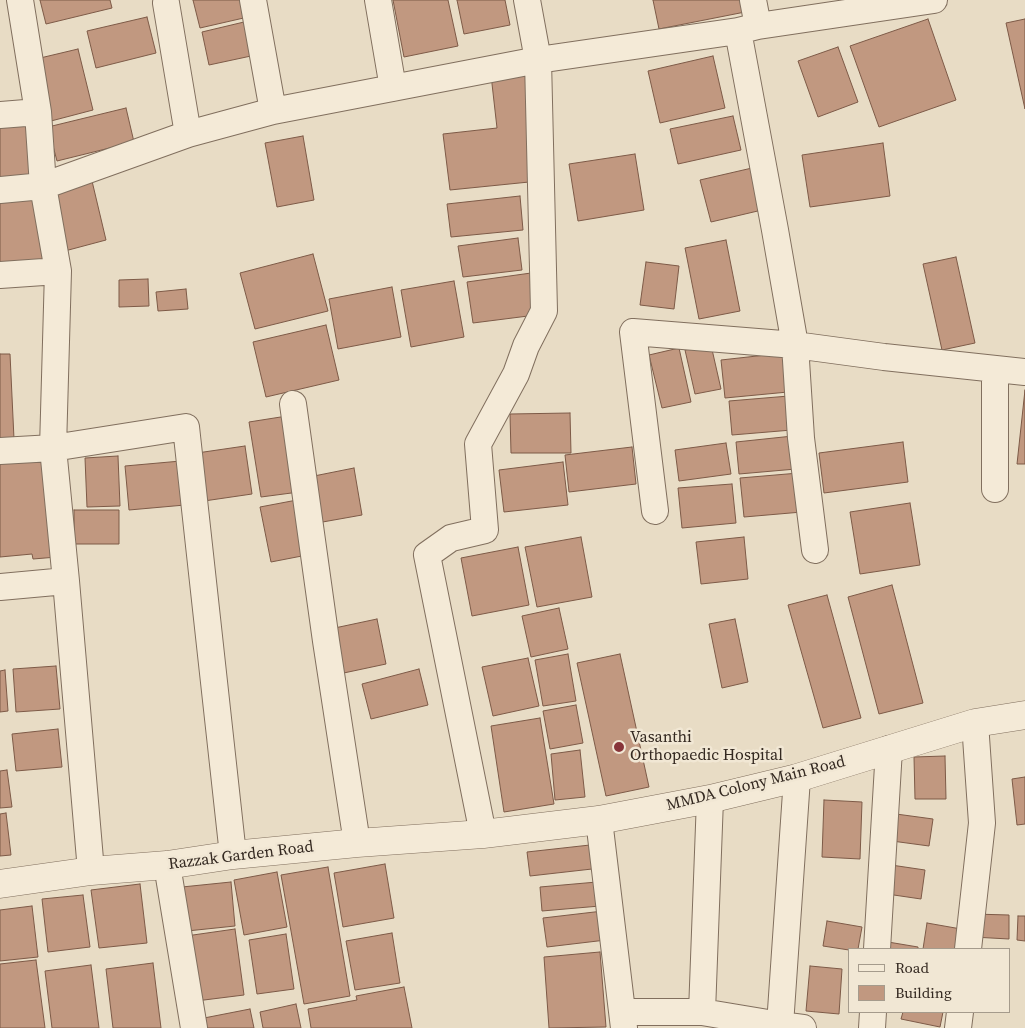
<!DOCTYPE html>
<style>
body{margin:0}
#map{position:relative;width:1025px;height:1028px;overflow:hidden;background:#e8dcc5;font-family:"Source Serif 4",serif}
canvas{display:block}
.legend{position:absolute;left:848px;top:948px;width:162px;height:65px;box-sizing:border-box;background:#f1e7d4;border:1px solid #a59b8c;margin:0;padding:6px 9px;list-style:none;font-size:15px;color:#332820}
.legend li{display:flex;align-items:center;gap:10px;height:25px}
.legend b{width:25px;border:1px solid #a59b8c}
</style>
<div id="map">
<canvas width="1025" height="1028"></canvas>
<ul class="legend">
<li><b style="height:6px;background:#f4ead7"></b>Road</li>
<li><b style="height:14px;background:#c19880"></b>Building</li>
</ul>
</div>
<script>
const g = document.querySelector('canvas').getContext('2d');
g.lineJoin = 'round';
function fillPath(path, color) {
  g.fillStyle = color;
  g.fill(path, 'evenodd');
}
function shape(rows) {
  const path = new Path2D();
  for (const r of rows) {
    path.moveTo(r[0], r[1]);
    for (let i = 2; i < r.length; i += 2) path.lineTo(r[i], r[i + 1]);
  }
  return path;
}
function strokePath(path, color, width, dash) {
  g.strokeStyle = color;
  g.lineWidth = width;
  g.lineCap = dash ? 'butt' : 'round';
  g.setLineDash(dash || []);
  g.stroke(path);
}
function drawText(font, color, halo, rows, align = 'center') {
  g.font = font + ' "Source Serif 4",serif';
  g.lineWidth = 5;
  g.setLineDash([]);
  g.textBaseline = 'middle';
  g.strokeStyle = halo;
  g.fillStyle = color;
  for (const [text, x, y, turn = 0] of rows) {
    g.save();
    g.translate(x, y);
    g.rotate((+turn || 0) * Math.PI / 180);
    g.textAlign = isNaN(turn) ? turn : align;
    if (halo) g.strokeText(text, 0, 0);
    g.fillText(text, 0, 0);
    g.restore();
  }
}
const building = shape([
 [40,0,110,0,112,8,46,24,40,0],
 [193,0,244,0,248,17,200,28,193,0],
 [393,0,448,0,458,46,404,57,393,0],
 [457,0,505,0,510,25,464,34,457,0],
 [653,0,742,0,745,12,659,29,653,0],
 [147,17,156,53,96,68,87,31,147,17],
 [928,19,956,100,879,127,850,46,928,19],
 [1025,19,1025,109,1006,23,1025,19],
 [244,22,251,56,209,65,202,32,244,22],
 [838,47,858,102,818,117,798,61,838,47],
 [78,49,93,110,51,121,36,59,78,49],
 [713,56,725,108,660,123,648,71,713,56],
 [527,72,539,181,450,190,443,134,497,128,491,75,527,72],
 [126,108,134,142,57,161,48,127,126,108],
 [28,115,37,182,0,187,0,119,28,115],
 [733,116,741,150,678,164,670,129,733,116],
 [303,136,314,200,277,207,265,143,303,136],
 [883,143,890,196,810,207,802,155,883,143],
 [635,154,644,210,578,221,569,164,635,154],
 [752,168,762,210,711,222,700,180,752,168],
 [92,181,106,240,61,252,46,192,92,181],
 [36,193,46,264,0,271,0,199,36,193],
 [520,196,523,230,451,237,447,204,520,196],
 [518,238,522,270,463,277,458,246,518,238],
 [726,240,740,311,699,319,685,248,726,240],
 [313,254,328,311,255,329,240,273,313,254],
 [956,257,975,343,942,350,923,264,956,257],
 [646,262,679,266,674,309,640,305,646,262],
 [531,273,536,315,473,323,467,282,531,273],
 [148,279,149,306,119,307,119,280,148,279],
 [454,281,464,337,411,347,401,290,454,281],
 [392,287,401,337,338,349,329,299,392,287],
 [186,289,188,309,158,311,156,292,186,289],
 [326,325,339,380,266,397,253,342,326,325],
 [711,345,721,389,695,394,685,350,711,345],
 [679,348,691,402,662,408,649,355,679,348],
 [784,353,788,392,725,398,721,360,784,353],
 [0,354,10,354,14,439,0,439,0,354],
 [1025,390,1025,464,1017,464,1025,390],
 [789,396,792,430,732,435,729,401,789,396],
 [570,413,571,453,511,453,510,414,570,413],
 [287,416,299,492,261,497,249,422,287,416],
 [793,436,796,469,739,474,736,442,793,436],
 [903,442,908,482,824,493,819,453,903,442],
 [726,443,731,474,679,481,675,450,726,443],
 [245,446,252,494,204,501,197,453,245,446],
 [632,447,636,484,569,492,565,455,632,447],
 [118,456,120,506,87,507,85,458,118,456],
 [48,457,57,557,33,559,32,554,0,557,0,462,48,457],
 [181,461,185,505,129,510,125,466,181,461],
 [563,462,568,505,504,512,499,470,563,462],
 [354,468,362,515,317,523,309,477,354,468],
 [799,473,802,512,744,517,740,478,799,473],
 [732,484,736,523,682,528,678,488,732,484],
 [297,500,307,555,271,562,260,507,297,500],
 [910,503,920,565,860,574,850,512,910,503],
 [74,510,119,510,119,544,74,544,74,510],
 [581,537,592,597,537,607,525,547,581,537],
 [744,537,748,579,701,584,696,542,744,537],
 [518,547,529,605,472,616,461,558,518,547],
 [892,585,923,703,879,714,848,597,892,585],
 [827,595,861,718,823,728,788,605,827,595],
 [559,608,568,649,531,657,522,616,559,608],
 [377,619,386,664,339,674,330,629,377,619],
 [735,619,748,682,722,688,709,624,735,619],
 [568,654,576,701,543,706,535,660,568,654],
 [620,654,649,787,606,796,577,663,620,654],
 [528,658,539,706,493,716,482,667,528,658],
 [56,666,60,709,16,712,13,669,56,666],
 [419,669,428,705,371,719,362,684,419,669],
 [5,670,8,711,0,712,0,671,5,670],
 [576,705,583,743,550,749,543,711,576,705],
 [540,718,554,804,504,812,491,726,540,718],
 [58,729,62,767,16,771,12,734,58,729],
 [580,750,585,797,555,800,551,754,580,750],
 [945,756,946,799,915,799,914,757,945,756],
 [7,770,12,807,0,808,0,771,7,770],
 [1025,777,1025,824,1017,825,1012,779,1025,777],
 [824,800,862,802,860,859,822,857,824,800],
 [6,813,11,855,0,856,0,814,6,813],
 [896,814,933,819,929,846,892,841,896,814],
 [590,845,592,869,530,876,527,852,590,845],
 [385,864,394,918,343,927,334,873,385,864],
 [891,865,925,870,921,899,887,894,891,865],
 [328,867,350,996,304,1004,281,875,328,867],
 [277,872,287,927,244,935,234,880,277,872],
 [231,882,235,926,187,931,182,887,231,882],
 [597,882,600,906,542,911,540,887,597,882],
 [140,884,147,943,99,948,91,890,140,884],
 [83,895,90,947,48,952,42,899,83,895],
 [32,906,38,957,0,961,0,910,32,906],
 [603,911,606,940,547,947,543,918,603,911],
 [973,914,1009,915,1009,939,973,937,973,914],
 [1018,916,1025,916,1025,941,1017,940,1018,916],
 [827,921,862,927,858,949,849,949,849,950,823,946,827,921],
 [927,923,961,929,958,949,923,949,927,923],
 [235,929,244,995,196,1001,186,936,235,929],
 [392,933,400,983,355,990,346,941,392,933],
 [286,934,294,989,257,994,249,940,286,934],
 [882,941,918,947,918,949,881,949,882,941],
 [600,952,606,1027,549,1028,544,957,600,952],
 [36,960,45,1028,0,1028,0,964,36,960],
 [153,963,161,1028,113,1028,106,969,153,963],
 [91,965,99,1028,52,1028,45,971,91,965],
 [810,966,842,969,839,1014,806,1011,810,966],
 [404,987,412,1028,311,1028,308,1009,357,1000,356,996,404,987],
 [296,1004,301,1028,263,1028,260,1012,296,1004],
 [250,1009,254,1028,201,1028,199,1019,250,1009],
 [903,1012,943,1012,940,1027,901,1019,903,1012]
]);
fillPath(building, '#c19880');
strokePath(building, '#7d5a47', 1);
const minor = shape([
 [20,0,38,112,43,186,58,271,53,448,66,581,91,871],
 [253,0,273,111],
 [378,0,393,88],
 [753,0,758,26],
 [166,3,188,134],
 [738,31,775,230,795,345,801,438,815,550],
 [0,115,38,112],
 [0,190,43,186,188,134,273,111,538,60,738,31,758,26,934,0],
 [0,275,58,271],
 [995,369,995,489],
 [293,404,326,641,357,843],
 [0,451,53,448,186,427,233,855],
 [655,511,633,332,795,345,884,357,1025,372],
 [0,587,66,581],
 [599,820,624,1028],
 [483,834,427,555,451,538,485,530,478,444,516,374,526,346,544,311,538,60,527,0],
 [167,865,194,1028],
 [877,949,889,749],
 [968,949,982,823,975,723],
 [623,1012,702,1012,780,1025,803,1028],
 [702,1012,710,799],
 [780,1025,797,778],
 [872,1028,873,1012],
 [958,1028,960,1012]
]);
const tertiary = shape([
 [0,884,91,871,167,865,233,855,357,843,483,834,599,820,710,799,797,778,975,723,1025,715]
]);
strokePath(minor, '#816f5e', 28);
strokePath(tertiary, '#816f5e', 29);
strokePath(minor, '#f4ead7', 26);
strokePath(tertiary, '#f4ead7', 28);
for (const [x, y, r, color] of [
 [619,747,6,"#883539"]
]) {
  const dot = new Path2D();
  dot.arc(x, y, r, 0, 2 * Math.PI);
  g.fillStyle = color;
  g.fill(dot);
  strokePath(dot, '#f1e7d4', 2);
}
drawText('16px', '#332820', '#f1e7d4', [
 ["Vasanthi",630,738],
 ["Orthopaedic Hospital",630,756]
], 'left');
drawText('16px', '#332820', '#f1e7d4', [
 ["MMDA Colony Main Road",756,784,-14],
 ["Razzak Garden Road",241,856,-7]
]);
</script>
